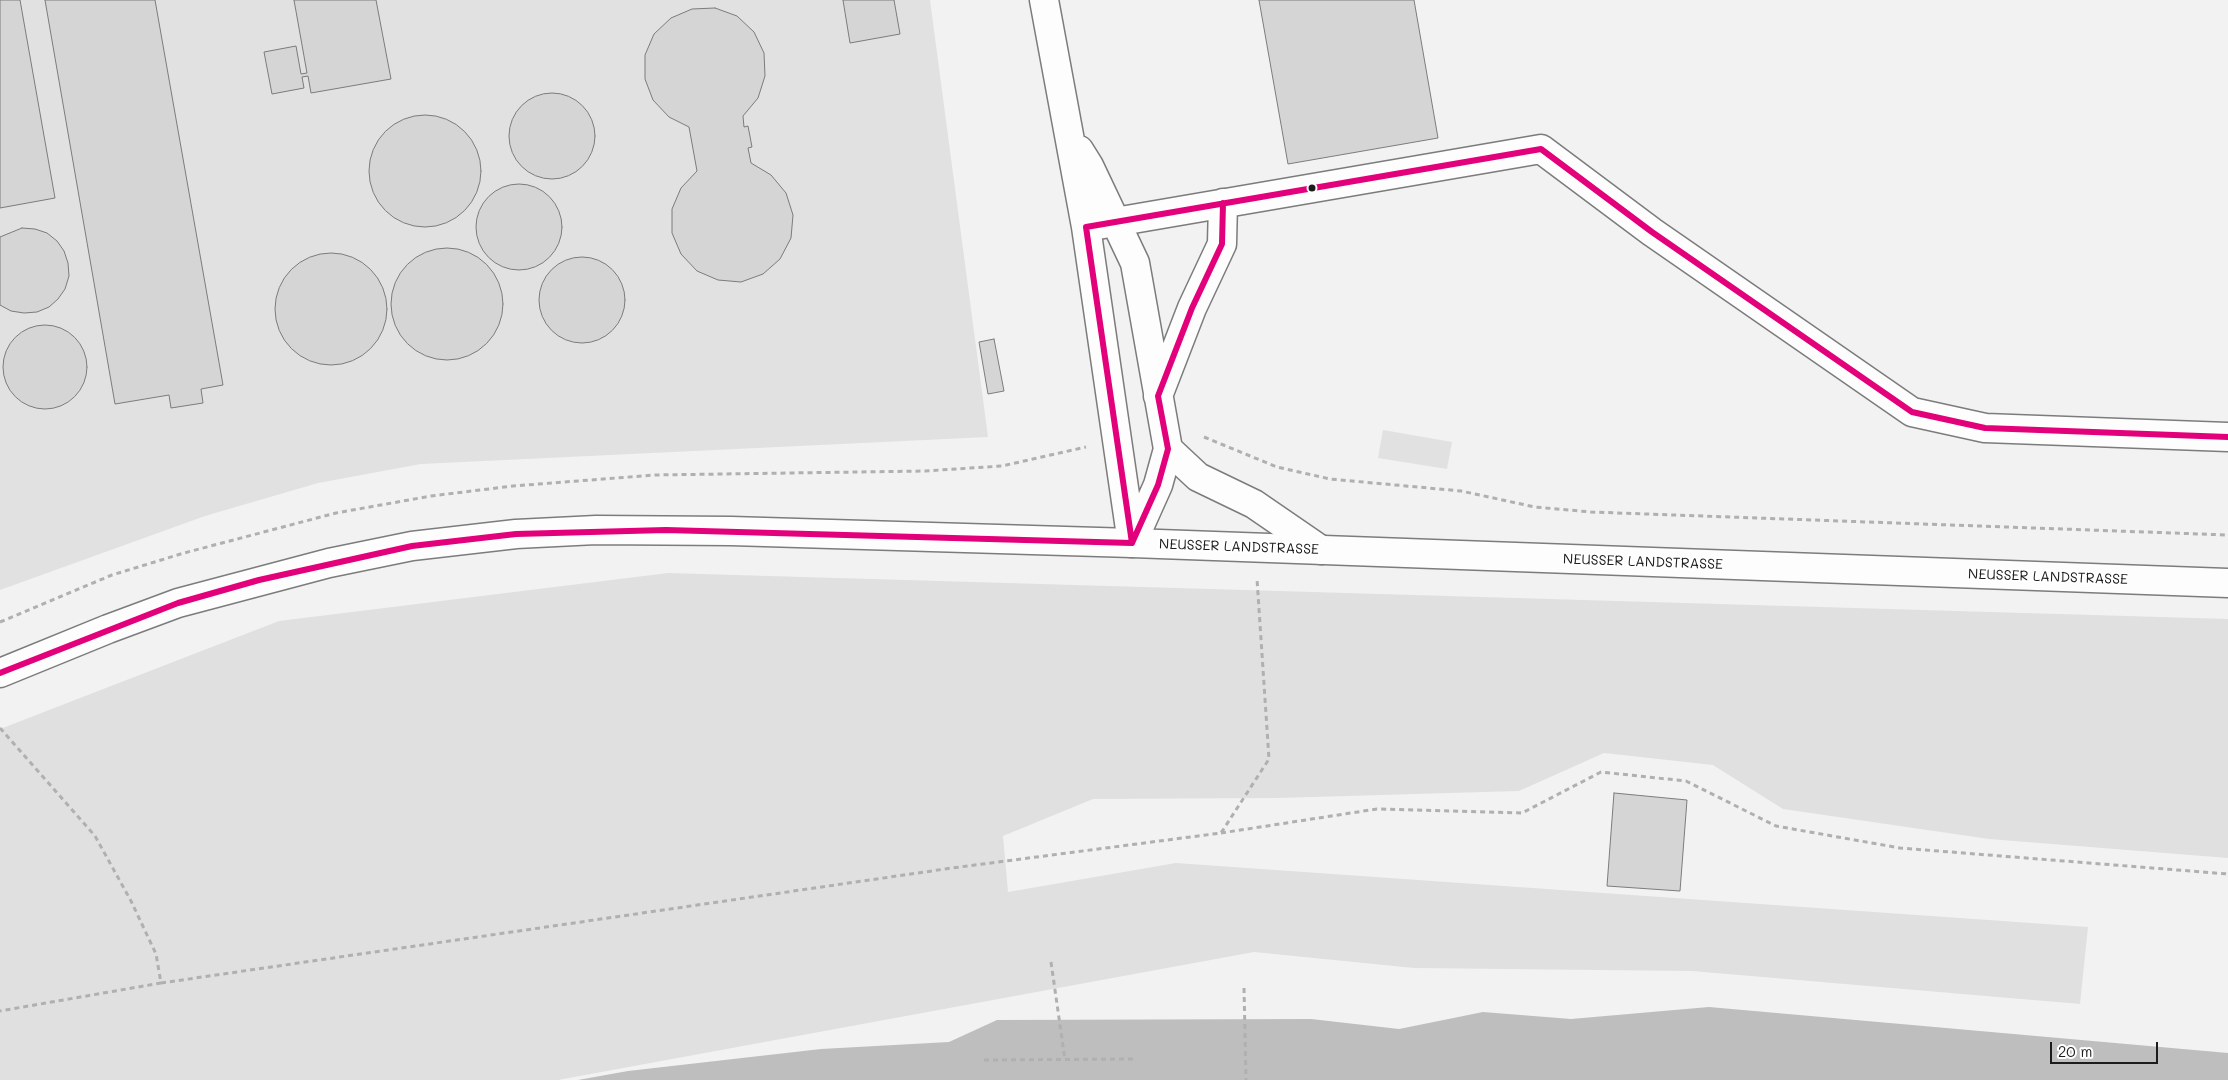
<!DOCTYPE html>
<style>
body{margin:0}
#map{position:relative;width:2228px;height:1080px;overflow:hidden;background:#f2f2f2;font-family:Mali,sans-serif}
canvas{display:block}
.scale{position:absolute;left:2050px;top:1042px;width:108px;height:22px;box-sizing:border-box;border:2px solid #1c1c1c;border-top:0;padding-left:6px;font-size:15px;line-height:18px;white-space:nowrap;color:#1c1c1c;-webkit-text-stroke:4px #fff;paint-order:stroke}
</style>
<div id="map">
<canvas width="2228" height="1080"></canvas>
<div class="scale">20 m</div>
</div>
<script>
const g = document.querySelector('canvas').getContext('2d');
g.lineJoin = 'round';
function fillPath(path, color) {
  g.fillStyle = color;
  g.fill(path, 'evenodd');
}
function shape(rows) {
  const path = new Path2D();
  for (const r of rows) {
    if (r.length === 3) {
      path.moveTo(r[0] + r[2], r[1]);
      path.arc(r[0], r[1], r[2], 0, 2 * Math.PI);
      continue;
    }
    path.moveTo(r[0], r[1]);
    for (let i = 2; i < r.length; i += 2) path.lineTo(r[i], r[i + 1]);
  }
  return path;
}
function strokePath(path, color, width, dash) {
  g.strokeStyle = color;
  g.lineWidth = width;
  g.lineCap = dash ? 'butt' : 'round';
  g.setLineDash(dash || []);
  g.stroke(path);
}
function drawText(font, color, halo, rows, align = 'center') {
  g.font = font + ' Mali,sans-serif';
  g.lineWidth = 4;
  g.setLineDash([]);
  g.textBaseline = 'middle';
  g.strokeStyle = halo;
  g.fillStyle = color;
  for (const [text, x, y, turn = 0] of rows) {
    g.save();
    g.translate(x, y);
    g.rotate((+turn || 0) * Math.PI / 180);
    g.textAlign = isNaN(turn) ? turn : align;
    if (halo) g.strokeText(text, 0, 0);
    g.fillText(text, 0, 0);
    g.restore();
  }
}
fillPath(shape([
 [0,0,930,0,988,437,421,464,318,483,205,516,0,590],
 [1383,430,1452,442,1447,469,1378,458]
]), '#e1e1e1');
fillPath(shape([
 [668,573,2228,619,2228,858,1989,839,1783,809,1713,765,1604,753,1519,791,1278,798,1093,799,1003,836,1008,892,1176,863,2088,927,2080,1004,1692,971,1414,968,1254,952,558,1080,0,1080,0,729,279,621]
]), '#e0e0e0');
fillPath(shape([
 [1709,1007,2228,1053,2228,1080,578,1080,628,1071,821,1049,949,1042,997,1020,1311,1019,1399,1029,1483,1012,1571,1019]
]), '#bebebe');
const building = shape([
 [0,0,20,0,55,198,0,208,0,0],
 [45,0,155,0,223,385,201,389,203,403,171,408,169,395,115,404,45,0],
 [294,0,376,0,391,79,311,93,308,76,302,77,304,88,272,94,264,52,296,46,301,74,307,73,294,0],
 [843,0,894,0,900,34,850,43,843,0],
 [1259,0,1414,0,1438,138,1288,164,1259,0],
 [715,8,737,16,754,32,764,53,765,76,758,98,743,116,744,127,748,126,752,147,748,148,751,163,771,175,786,193,793,215,791,238,780,259,763,274,741,282,718,280,697,271,681,254,672,233,672,209,681,188,697,171,689,127,669,117,653,100,645,79,645,55,654,34,671,18,692,9,715,8],
 [552,136,43],
 [425,171,56],
 [519,227,43],
 [22,228,35,229,47,233,57,241,64,251,68,263,69,276,65,289,58,299,49,307,37,312,24,313,11,311,0,305,0,237,22,228],
 [447,304,56],
 [331,309,56],
 [582,300,43],
 [45,367,42],
 [994,339,1004,391,988,394,979,342,994,339],
 [1614,793,1687,800,1680,891,1607,886,1614,793]
]);
fillPath(building, '#d5d5d5');
strokePath(building, '#7c7c7c', 1);
const minor = shape([
 [1044,0,1086,227,1132,543],
 [1079,150,1089,166,1135,263,1168,449,1158,485,1132,543],
 [1086,227,1541,149,1652,232,1912,412,1985,428,2228,437],
 [1158,396,1192,308,1222,244,1223,203],
 [1168,449,1198,477,1254,504,1321,550]
]);
const major = shape([
 [0,673,108,629,178,603,329,563,412,546,516,534,596,530,731,531,1132,543,2228,583]
]);
strokePath(minor, '#7c7c7c', 31);
strokePath(major, '#7c7c7c', 31);
strokePath(shape([
 [1204,437,1277,467,1330,479,1461,491,1535,507,1591,512,2228,535],
 [0,622,112,575,184,553,336,513,431,496,513,486,655,475,925,471,1002,466,1086,447],
 [0,728,95,836,131,901,156,954,161,983,0,1011],
 [1221,833,1377,809,1522,813,1601,772,1686,781,1776,826,1900,848,2228,874],
 [1051,962,1065,1060],
 [161,983,952,868,1221,833,1269,759,1257,579],
 [1244,988,1246,1080],
 [984,1060,1133,1059]
]), '#b0b0b0', 3, [5, 4]);
strokePath(minor, '#fdfdfd', 28);
strokePath(major, '#fdfdfd', 28);
strokePath(shape([
 [1086,227,1541,149,1652,232,1912,412,1985,428,2228,437],
 [1086,227,1132,543],
 [1132,543,1158,485,1168,449,1158,396,1192,308,1222,244,1223,203],
 [0,673,178,603,259,580,412,546,516,534,666,530,1132,543]
]), '#e3007b', 6);
for (const [x, y, r, color] of [
 [1312,188,4.5,"#1c1c1c"]
]) {
  const dot = new Path2D();
  dot.arc(x, y, r, 0, 2 * Math.PI);
  g.fillStyle = color;
  g.fill(dot);
  strokePath(dot, '#fff', 2);
}
drawText('14px', '#1c1c1c', '#fff', [
 ["NEUSSER LANDSTRASSE",1239,547,2],
 ["NEUSSER LANDSTRASSE",1643,562,2],
 ["NEUSSER LANDSTRASSE",2048,577,2]
]);
</script>
